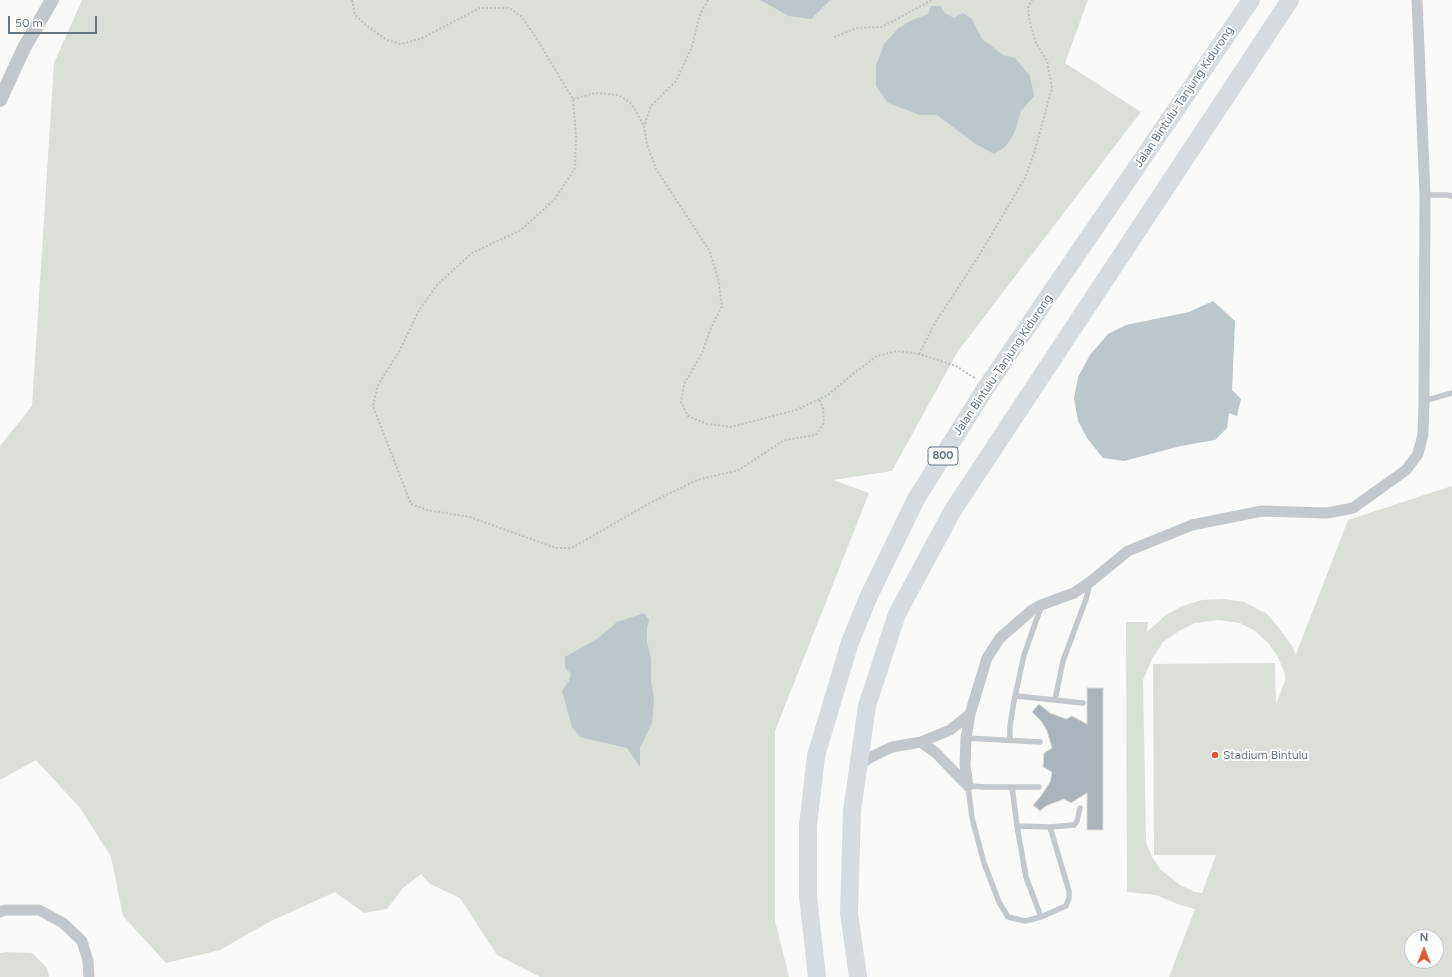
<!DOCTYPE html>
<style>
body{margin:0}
#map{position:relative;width:1452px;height:977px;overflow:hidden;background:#fafaf8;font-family:Figtree,sans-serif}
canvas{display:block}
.north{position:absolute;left:1404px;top:929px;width:40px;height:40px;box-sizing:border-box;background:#fff;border:1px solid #c1c8cd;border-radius:50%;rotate:0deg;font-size:11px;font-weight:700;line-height:16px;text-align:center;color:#657683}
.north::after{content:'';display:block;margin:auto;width:14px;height:18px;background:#e4572e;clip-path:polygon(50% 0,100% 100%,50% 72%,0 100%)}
.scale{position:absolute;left:8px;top:16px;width:89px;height:18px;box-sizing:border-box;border:2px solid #657683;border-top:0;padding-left:5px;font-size:12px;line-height:14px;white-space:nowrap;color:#657683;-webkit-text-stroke:3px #fff;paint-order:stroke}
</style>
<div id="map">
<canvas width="1452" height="977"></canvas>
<div class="north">N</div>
<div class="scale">50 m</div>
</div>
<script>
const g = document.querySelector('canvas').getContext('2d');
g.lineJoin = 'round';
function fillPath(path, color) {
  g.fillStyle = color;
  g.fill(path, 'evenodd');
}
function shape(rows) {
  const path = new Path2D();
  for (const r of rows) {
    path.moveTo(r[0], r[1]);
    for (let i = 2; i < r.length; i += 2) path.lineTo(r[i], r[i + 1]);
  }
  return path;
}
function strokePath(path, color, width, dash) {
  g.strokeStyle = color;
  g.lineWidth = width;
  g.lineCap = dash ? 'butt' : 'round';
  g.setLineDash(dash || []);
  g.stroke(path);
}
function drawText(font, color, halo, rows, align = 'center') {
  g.font = font + ' Figtree,sans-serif';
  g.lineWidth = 4;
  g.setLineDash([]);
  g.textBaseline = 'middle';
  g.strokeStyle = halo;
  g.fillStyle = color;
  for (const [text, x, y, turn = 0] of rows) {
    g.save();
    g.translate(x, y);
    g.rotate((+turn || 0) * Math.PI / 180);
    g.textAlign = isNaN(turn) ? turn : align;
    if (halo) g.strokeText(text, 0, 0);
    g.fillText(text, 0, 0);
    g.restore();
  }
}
fillPath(shape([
 [82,0,1088,0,1065,63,1141,112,958,351,892,471,833,480,869,493,775,731,775,921,789,977,540,977,497,955,460,898,430,884,421,874,403,888,387,909,364,913,335,892,269,922,220,950,166,963,123,916,111,857,80,808,36,760,0,780,0,446,32,406,54,63],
 [1452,486,1452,977,1169,977,1195,909,1180,905,1156,895,1127,892,1126,622,1148,622,1147,632,1166,615,1182,606,1202,600,1224,599,1244,602,1267,614,1279,628,1292,646,1296,654,1348,520],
 [1218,620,1240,623,1255,631,1268,643,1278,657,1285,674,1285,681,1276,704,1275,663,1153,664,1154,855,1216,855,1202,893,1195,892,1180,885,1161,870,1152,857,1146,842,1143,680,1152,659,1163,642,1179,631,1195,623],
 [1412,937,1436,937,1436,961,1412,961],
 [6,952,32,953,47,968,49,977,0,977,0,953]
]), '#dadfd7');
fillPath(shape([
 [760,0,830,0,811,19,789,16],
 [931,6,940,6,945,13,954,18,963,13,972,19,982,39,1003,55,1015,58,1030,76,1034,96,1021,111,1014,134,1005,147,994,154,976,144,937,115,920,115,888,103,876,86,876,66,884,44,899,28,912,20,928,14],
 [1213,301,1235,321,1232,390,1241,399,1237,416,1229,413,1227,428,1215,440,1181,446,1124,461,1103,458,1087,438,1078,421,1074,398,1078,377,1090,355,1108,334,1126,325,1189,312],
 [644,613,649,620,647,628,647,642,651,659,651,680,654,700,652,723,640,748,640,767,627,748,580,737,572,727,562,691,569,681,571,674,565,667,565,657,597,639,617,622]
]), '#bbc7cb');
const building = shape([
 [1087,688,1103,688,1103,830,1087,830,1087,793,1071,803,1064,799,1046,806,1040,811,1033,805,1041,796,1050,782,1052,772,1043,767,1044,753,1052,748,1047,731,1041,721,1032,712,1039,704,1050,713,1066,719,1072,716,1087,724,1087,688]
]);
fillPath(building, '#aab3b9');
strokePath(building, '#dcdcda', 1);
strokePath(shape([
 [352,0,355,15,367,26,387,40,401,44,420,39,480,8,509,8,521,16,535,36,573,99,576,137,575,168,555,199,521,230,472,253,437,285,418,312,400,350,378,385,373,406,411,504,427,510,470,517,556,548,572,548,650,503,697,480,739,470,784,440,816,435,824,423,823,408,819,399],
 [708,0,700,14,692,47,676,81,651,106,644,126,647,144,656,169,709,250,718,278,722,306,711,328,702,353,684,384,681,402,688,416,707,424,731,427,796,410,828,395,853,374,877,356,897,351,919,354,956,366,976,379],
 [834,37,857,28,882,27,932,0],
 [573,99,595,93,619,95,632,104,644,126],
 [919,354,935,323,980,254,1025,178,1034,154,1052,88,1047,61,1036,43,1030,23,1028,8,1032,0]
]), '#bbbfc2', 2, [2, 2]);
strokePath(shape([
 [1425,195,1448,195,1452,196],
 [1424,401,1452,393],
 [1016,696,1055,700,1063,661,1086,599,1090,583],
 [1055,700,1083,703],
 [966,738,1040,742],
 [1010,740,1010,726,1014,701,1024,655,1041,607],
 [1012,787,1017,826,1026,877,1041,917],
 [1017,826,1050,827,1069,891,1069,898,1066,906,1041,917,1025,921,1008,917,999,902,984,863,972,818,968,786,985,787,1039,787],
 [1050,827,1074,825,1077,821,1080,808]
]), '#c3c8cc', 5.5);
strokePath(shape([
 [921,742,936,753,968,786],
 [859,765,871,757,892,747,921,742,950,730,970,714],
 [968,786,965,765,966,738,970,714,987,658,1000,638,1032,610,1041,605,1074,593,1090,582,1128,551,1192,525,1262,511,1327,513,1353,508,1406,470,1418,454,1423,434,1424,401,1425,195,1417,0],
 [0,912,5,910,39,910,63,923,82,941,88,961,89,977]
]), '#c3c8cc', 11);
strokePath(shape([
 [0,100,24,48,52,0]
]), '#c3c8cc', 14);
strokePath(shape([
 [817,977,808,896,808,825,816,756,850,642,868,598,916,499,987,386,1251,0],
 [858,977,849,913,852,811,867,706,897,614,953,510,1290,0]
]), '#d6dbdf', 18);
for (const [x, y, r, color] of [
 [1215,755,4,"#e4572e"]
]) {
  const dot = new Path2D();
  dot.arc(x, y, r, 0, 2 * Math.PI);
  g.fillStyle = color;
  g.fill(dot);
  strokePath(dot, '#fff', 1.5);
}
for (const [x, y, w] of [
 [943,456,30]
]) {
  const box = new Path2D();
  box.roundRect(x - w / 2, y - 9, w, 18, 3);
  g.fillStyle = '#fff';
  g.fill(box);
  strokePath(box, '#657683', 1);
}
drawText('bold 11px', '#657683', null, [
 ["800",943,456]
]);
drawText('12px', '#657683', '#fff', [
 ["Jalan Bintulu-Tanjung Kidurong",1184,97,-56],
 ["Jalan Bintulu-Tanjung Kidurong",1003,365,-56]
]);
drawText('12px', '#657683', '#fff', [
 ["Stadium Bintulu",1223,755]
], 'left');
</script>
